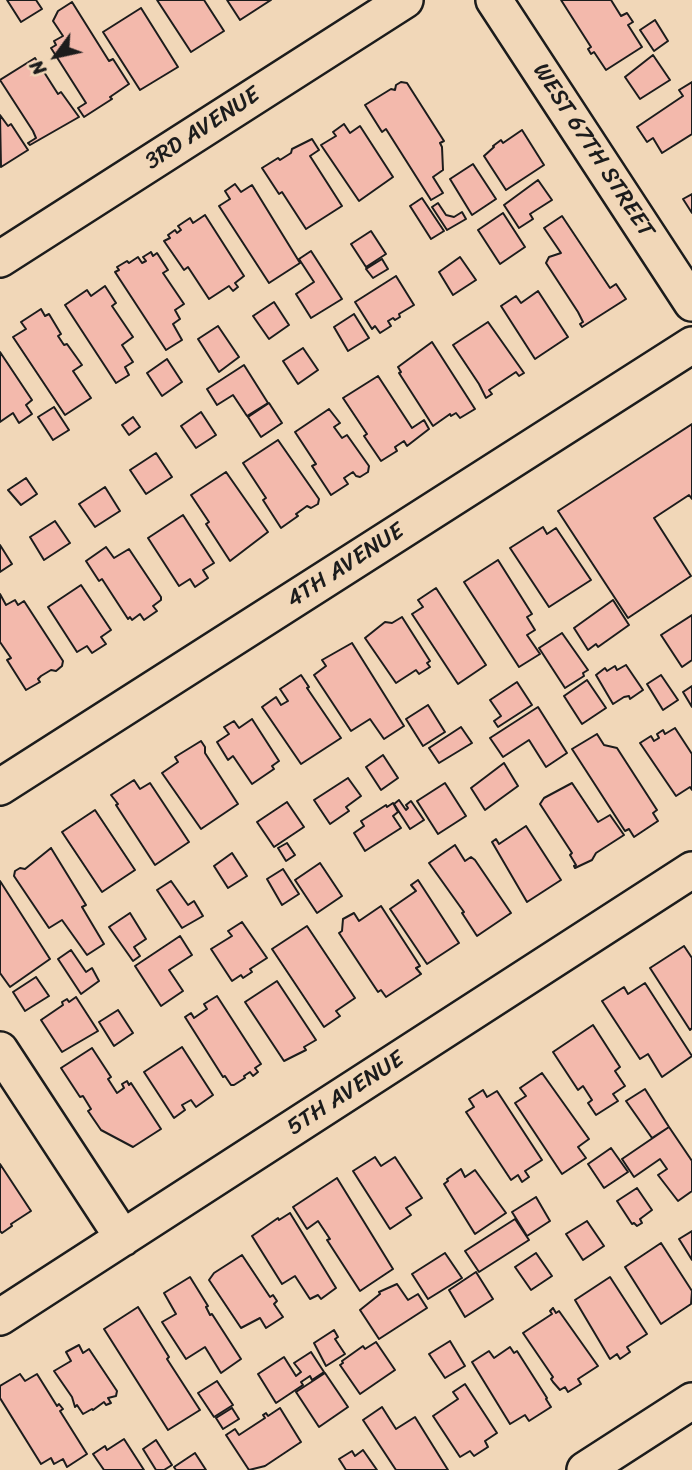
<!DOCTYPE html>
<style>
body{margin:0}
#map{position:relative;width:692px;height:1470px;overflow:hidden;background:#f1d7b8;font-family:Sriracha,sans-serif}
canvas{display:block}
.north{position:absolute;left:21px;top:21px;width:70px;height:70px;-webkit-text-stroke:5px #f1d7b8;paint-order:stroke;rotate:237deg;font-size:19px;font-weight:700;line-height:28px;text-align:center;color:#1c1c1c}
.north::after{content:'';display:block;margin:auto;width:24px;height:32px;background:#1c1c1c;clip-path:polygon(50% 0,100% 100%,50% 72%,0 100%)}
</style>
<div id="map">
<canvas width="692" height="1470"></canvas>
<div class="north">N</div>
</div>
<script>
const g = document.querySelector('canvas').getContext('2d');
g.lineJoin = 'round';
function fillPath(path, color) {
  g.fillStyle = color;
  g.fill(path, 'evenodd');
}
function shape(rows) {
  const path = new Path2D();
  for (const r of rows) {
    path.moveTo(r[0], r[1]);
    for (let i = 2; i < r.length; i += 2) path.lineTo(r[i], r[i + 1]);
  }
  return path;
}
function strokePath(path, color, width, dash) {
  g.strokeStyle = color;
  g.lineWidth = width;
  g.lineCap = dash ? 'butt' : 'round';
  g.setLineDash(dash || []);
  g.stroke(path);
}
function drawText(font, color, halo, rows, align = 'center') {
  g.font = font + ' Sriracha,sans-serif';
  g.lineWidth = 5;
  g.setLineDash([]);
  g.textBaseline = 'middle';
  g.strokeStyle = halo;
  g.fillStyle = color;
  for (const [text, x, y, turn = 0] of rows) {
    g.save();
    g.translate(x, y);
    g.rotate((+turn || 0) * Math.PI / 180);
    g.textAlign = isNaN(turn) ? turn : align;
    if (halo) g.strokeText(text, 0, 0);
    g.fillText(text, 0, 0);
    g.restore();
  }
}
const building = shape([
 [7,0,36,0,42,9,21,22,7,0],
 [157,0,204,0,224,31,191,52,157,0],
 [227,0,271,0,240,20,227,0],
 [561,0,611,0,621,16,627,13,633,22,628,25,642,47,606,70,594,52,591,54,588,49,591,47,561,0],
 [72,2,109,61,113,59,129,84,110,97,112,99,84,117,78,108,86,103,51,48,56,45,54,41,63,36,53,21,58,11,72,2],
 [141,8,178,67,140,90,103,32,141,8],
 [655,20,668,41,654,51,640,30,655,20],
 [653,55,670,80,640,99,625,77,653,55],
 [35,58,58,94,61,92,79,117,30,145,28,143,36,138,33,131,0,80,35,58],
 [401,82,407,83,444,141,440,143,442,147,443,170,433,177,443,193,431,200,386,129,382,132,365,105,391,89,395,90,396,85,401,82],
 [692,82,692,134,662,153,653,138,647,142,637,127,683,96,679,90,692,82],
 [0,115,8,126,11,124,28,150,1,167,0,115],
 [344,124,350,133,360,126,393,177,359,201,321,145,336,136,333,132,344,124],
 [522,130,544,165,506,190,484,156,494,147,493,146,501,140,503,143,522,130],
 [312,139,319,150,310,156,342,206,306,229,282,192,279,194,262,168,278,158,280,160,291,153,292,149,312,139],
 [473,164,496,199,472,215,450,179,473,164],
 [538,180,552,200,530,214,533,219,519,228,504,205,538,180],
 [235,184,241,192,252,185,300,263,269,283,219,206,230,199,225,191,235,184],
 [692,194,692,213,683,199,692,194],
 [422,198,444,231,431,239,410,206,422,198],
 [438,203,446,215,454,217,462,212,466,219,447,230,432,207,438,203],
 [503,213,525,247,500,264,478,230,503,213],
 [205,215,244,276,235,283,238,287,233,291,229,286,209,299,188,267,184,270,164,241,170,238,168,235,175,230,177,233,181,230,178,226,190,218,193,223,205,215],
 [562,216,610,288,616,284,626,299,582,327,580,324,583,322,578,312,546,263,549,257,561,253,544,228,562,216],
 [371,231,386,254,366,267,351,244,371,231],
 [311,251,342,299,311,318,296,294,314,282,299,259,311,251],
 [151,252,153,256,157,253,168,270,163,273,184,304,175,310,180,319,173,324,182,340,166,350,115,272,119,270,117,267,127,261,129,263,138,257,142,263,146,261,143,257,151,252],
 [460,257,476,280,453,295,439,272,460,257],
 [382,259,388,269,373,278,366,269,382,259],
 [396,276,414,305,399,314,400,317,395,320,393,318,388,321,391,326,380,333,375,326,372,329,355,302,396,276],
 [105,286,116,303,112,306,133,337,122,345,133,362,125,367,129,375,116,383,65,305,87,290,91,296,105,286],
 [538,291,568,337,535,359,501,306,516,296,521,303,538,291],
 [274,302,289,325,269,339,253,316,274,302],
 [41,309,45,316,49,314,61,334,58,336,64,345,67,344,82,365,73,371,91,398,65,415,13,337,26,329,21,322,41,309],
 [354,314,369,338,348,351,334,327,354,314],
 [488,322,524,373,519,376,516,372,489,390,492,394,486,398,479,384,453,345,488,322],
 [218,326,239,357,219,372,198,339,218,326],
 [432,342,475,409,460,418,456,413,451,416,450,414,433,426,399,373,401,372,398,367,432,342],
 [303,348,318,370,298,384,283,361,303,348],
 [0,352,32,400,26,405,32,414,19,423,13,413,0,422,0,352],
 [167,359,182,382,162,396,147,373,167,359],
 [244,365,268,403,247,416,233,395,217,405,207,389,244,365],
 [378,376,412,428,424,420,429,429,407,446,404,441,395,447,397,451,381,461,364,436,367,434,343,398,378,376],
 [269,403,282,423,261,437,248,417,269,403],
 [54,407,69,430,53,440,38,417,54,407],
 [329,409,340,423,334,427,342,438,347,435,369,466,368,472,360,477,356,476,353,472,344,478,348,484,331,495,312,466,316,464,295,432,329,409],
 [201,412,216,435,196,448,181,426,201,412],
 [133,417,140,427,129,435,122,425,133,417],
 [692,424,692,499,689,495,654,518,691,576,628,618,558,511,692,424],
 [278,440,319,499,318,504,311,508,307,506,296,514,298,516,281,528,263,500,266,498,243,463,278,440],
 [156,453,172,477,146,494,130,470,156,453],
 [226,472,268,532,230,561,206,524,209,522,191,495,226,472],
 [26,478,37,494,21,505,8,490,26,478],
 [105,487,120,511,95,527,79,504,105,487],
 [183,515,214,563,203,570,208,578,195,587,190,579,179,586,148,538,183,515],
 [55,521,70,543,44,560,30,537,55,521],
 [543,527,547,534,556,528,591,580,549,607,510,548,543,527],
 [0,545,12,564,0,572,0,545],
 [106,547,114,558,129,549,161,597,161,600,153,606,157,611,144,620,140,614,132,620,130,617,128,619,102,579,99,581,86,561,106,547],
 [498,560,532,614,527,617,535,630,527,635,540,654,519,667,464,582,498,560],
 [81,585,111,630,101,637,106,644,92,653,87,646,77,652,48,607,81,585],
 [436,588,486,665,458,684,412,614,423,607,418,600,436,588],
 [0,594,6,605,15,600,18,605,24,601,63,661,62,666,56,671,51,670,41,676,38,679,40,682,26,690,7,660,11,658,0,642,0,594],
 [613,600,629,625,598,647,596,644,588,650,574,628,613,600],
 [692,615,692,660,682,667,661,635,692,615],
 [402,617,430,661,427,663,430,667,419,674,416,670,396,683,365,638,385,622,392,623,402,617],
 [562,633,588,670,583,673,584,676,565,688,539,648,562,633],
 [352,643,404,726,384,739,370,719,351,731,314,675,326,666,322,660,352,643],
 [626,665,643,690,630,699,629,696,624,697,613,704,596,675,605,668,607,671,615,666,617,670,626,665],
 [301,675,309,687,307,688,341,738,301,764,262,707,276,697,281,705,288,701,280,689,301,675],
 [661,675,678,700,663,710,647,684,661,675],
 [587,680,606,708,582,724,564,696,587,680],
 [517,682,532,705,498,727,494,721,501,716,490,700,517,682],
 [692,686,692,707,683,692,692,686],
 [428,705,445,732,423,746,406,719,428,705],
 [538,707,567,753,546,767,529,740,503,757,490,738,538,707],
 [252,719,279,761,272,766,274,769,252,784,233,756,228,760,217,742,229,734,224,727,234,721,239,728,252,719],
 [461,727,472,743,439,763,429,748,461,727],
 [675,728,692,754,692,790,690,787,676,796,640,743,651,736,654,741,659,738,657,734,663,730,665,734,675,728],
 [597,734,604,745,617,748,657,810,653,813,658,821,634,837,629,829,625,831,572,749,597,734],
 [201,741,205,747,205,753,238,804,201,829,162,773,178,762,175,757,201,741],
 [383,755,398,778,381,790,366,767,383,755],
 [504,763,518,786,485,810,471,788,504,763],
 [348,778,361,796,346,807,349,811,330,824,314,800,348,778],
 [134,780,140,789,150,783,189,842,155,865,116,805,118,804,111,795,134,780],
 [445,783,466,816,438,834,417,801,445,783],
 [572,783,598,822,610,815,624,835,596,853,592,860,575,868,574,866,576,865,570,855,572,853,540,804,544,798,572,783],
 [399,800,406,810,408,808,406,805,411,801,424,820,410,829,394,804,399,800],
 [287,802,304,827,274,847,257,822,287,802],
 [393,803,398,812,393,816,401,828,365,851,354,833,364,826,361,821,386,805,387,807,393,803],
 [95,810,135,870,102,892,62,832,95,810],
 [526,826,561,880,527,902,492,842,496,839,499,844,526,826],
 [287,843,295,855,286,861,278,848,287,843],
 [455,845,465,861,471,857,475,860,511,913,477,936,462,913,464,912,429,863,455,845],
 [51,848,86,905,82,907,104,944,87,955,62,920,49,928,14,876,15,871,20,868,25,869,51,848],
 [232,853,247,876,228,888,214,866,232,853],
 [320,863,342,896,317,913,295,880,320,863],
 [283,869,299,894,282,905,267,879,283,869],
 [418,880,459,943,427,964,390,909,416,891,411,885,418,880],
 [0,881,50,959,10,987,0,973,0,881],
 [171,881,188,905,194,901,203,916,182,928,157,890,171,881],
 [381,906,420,966,416,968,421,974,386,997,381,990,378,992,339,933,342,931,343,919,354,913,359,921,381,906],
 [130,913,146,939,134,947,140,956,133,961,109,927,130,913],
 [242,922,267,958,250,969,252,972,243,978,241,975,232,981,211,949,232,936,228,931,242,922],
 [307,926,355,998,336,1011,340,1016,324,1027,272,949,307,926],
 [180,936,192,955,169,970,183,991,161,1006,135,966,180,936],
 [684,946,692,958,692,1028,690,1030,650,968,684,946],
 [71,950,86,972,92,968,99,981,81,994,58,959,71,950],
 [36,977,49,996,25,1011,13,992,36,977],
 [277,981,316,1040,304,1047,306,1050,284,1061,245,1002,277,981],
 [645,983,692,1056,662,1077,648,1054,640,1059,602,1001,624,987,628,994,645,983],
 [217,996,261,1064,255,1068,258,1072,253,1076,250,1072,244,1076,245,1078,234,1085,231,1085,225,1076,223,1077,185,1017,191,1013,194,1018,207,1009,204,1004,217,996],
 [76,997,98,1031,62,1052,41,1020,63,1005,62,1002,67,999,69,1002,76,997],
 [118,1010,133,1033,114,1046,99,1022,118,1010],
 [593,1025,620,1067,615,1071,625,1086,613,1094,618,1101,596,1115,588,1103,592,1100,583,1086,578,1090,553,1052,593,1025],
 [182,1047,213,1095,196,1107,191,1100,182,1105,185,1110,174,1118,144,1072,182,1047],
 [92,1048,111,1077,108,1079,117,1093,124,1088,122,1084,127,1081,129,1085,131,1083,161,1129,133,1147,101,1130,88,1111,91,1109,83,1096,80,1097,61,1068,92,1048],
 [542,1073,589,1139,578,1147,586,1158,562,1174,515,1103,526,1096,520,1088,542,1073],
 [645,1089,669,1127,652,1138,626,1101,645,1089],
 [483,1090,487,1097,497,1091,542,1160,525,1171,529,1177,522,1182,518,1175,511,1180,466,1112,474,1107,469,1099,483,1090],
 [669,1127,692,1161,692,1191,678,1201,658,1175,667,1169,660,1159,634,1177,622,1159,669,1127],
 [611,1148,628,1172,604,1188,588,1164,611,1148],
 [375,1157,381,1166,395,1157,422,1198,406,1208,411,1215,390,1229,353,1171,375,1157],
 [0,1164,31,1211,11,1224,12,1226,2,1233,0,1231,0,1164],
 [461,1169,465,1177,475,1170,506,1213,475,1234,444,1184,448,1181,447,1179,461,1169],
 [337,1178,393,1269,360,1291,327,1240,330,1239,318,1221,307,1229,293,1207,337,1178],
 [637,1188,652,1210,640,1219,642,1223,637,1226,634,1223,632,1224,617,1201,637,1188],
 [536,1197,550,1221,527,1236,512,1212,536,1197],
 [290,1213,336,1288,321,1299,318,1295,310,1299,295,1276,282,1284,252,1236,278,1218,279,1220,290,1213],
 [515,1219,529,1240,479,1272,465,1251,515,1219],
 [587,1221,604,1246,583,1260,566,1234,587,1221],
 [692,1231,692,1260,679,1239,692,1231],
 [661,1243,692,1291,691,1304,661,1324,625,1267,661,1243],
 [445,1253,462,1278,428,1299,412,1274,445,1253],
 [536,1253,552,1276,531,1290,515,1267,536,1253],
 [242,1255,270,1297,273,1295,277,1301,274,1304,283,1317,266,1328,260,1318,241,1328,209,1280,214,1273,242,1255],
 [476,1272,493,1299,465,1317,449,1290,476,1272],
 [190,1277,208,1306,206,1307,210,1315,212,1314,241,1359,221,1373,205,1347,186,1359,162,1322,176,1314,164,1293,190,1277],
 [610,1277,647,1334,627,1347,630,1352,620,1359,617,1354,610,1359,575,1300,610,1277],
 [397,1284,408,1300,418,1294,427,1308,379,1339,360,1310,380,1294,379,1292,397,1284],
 [138,1307,169,1357,167,1359,200,1410,168,1430,104,1329,138,1307],
 [553,1308,556,1313,559,1311,598,1366,578,1379,581,1384,568,1392,565,1387,560,1390,553,1382,551,1379,553,1377,523,1333,552,1314,550,1311,553,1308],
 [334,1330,338,1337,335,1339,345,1354,326,1366,314,1343,334,1330],
 [450,1341,465,1366,445,1378,429,1354,450,1341],
 [376,1342,395,1370,360,1394,340,1365,343,1363,342,1361,363,1346,365,1349,376,1342],
 [79,1345,83,1353,89,1349,117,1391,116,1396,108,1398,111,1403,106,1405,104,1402,93,1410,92,1409,83,1414,77,1405,75,1407,72,1397,54,1371,71,1361,66,1352,79,1345],
 [510,1347,514,1353,517,1351,547,1398,546,1399,551,1407,529,1421,525,1415,510,1424,472,1362,489,1351,494,1358,510,1347],
 [311,1352,324,1372,312,1380,310,1376,301,1382,303,1385,276,1403,258,1374,284,1357,296,1376,301,1372,294,1363,311,1352],
 [325,1373,348,1407,319,1427,296,1392,325,1373],
 [20,1374,25,1381,37,1374,57,1406,59,1404,63,1409,60,1411,87,1454,67,1467,63,1459,54,1464,51,1458,41,1464,0,1398,0,1386,20,1374],
 [217,1381,233,1405,214,1417,198,1393,217,1381],
 [465,1384,497,1433,485,1441,488,1447,474,1456,470,1451,460,1457,433,1416,458,1399,453,1392,465,1384],
 [382,1407,396,1429,415,1417,448,1470,396,1470,363,1420,382,1407],
 [232,1408,239,1419,223,1429,216,1418,232,1408],
 [280,1408,301,1442,265,1466,249,1470,226,1435,235,1429,239,1435,265,1418,263,1415,266,1413,268,1416,280,1408],
 [124,1439,144,1470,104,1470,93,1454,105,1446,107,1450,124,1439],
 [156,1440,172,1465,164,1470,156,1470,143,1449,156,1440],
 [363,1450,377,1470,346,1470,339,1459,352,1451,355,1456,363,1450],
 [195,1453,206,1470,176,1470,174,1467,195,1453]
]);
fillPath(building, '#f3b9ac');
strokePath(building, '#1c1c1c', 2);
const minor = shape([
 [494,0,692,303],
 [0,259,405,0],
 [0,787,692,345],
 [0,1050,123,1238],
 [0,1317,692,870],
 [585,1470,692,1401]
]);
strokePath(minor, '#1c1c1c', 40);
strokePath(minor, '#f1d7b8', 35);
drawText('23px', '#1c1c1c', '#f1d7b8', [
 ["3RD AVENUE",203,129,-33],
 ["WEST 67TH STREET",593,151,57],
 ["4TH AVENUE",346,566,-33],
 ["5TH AVENUE",346,1094,-33]
]);
</script>
